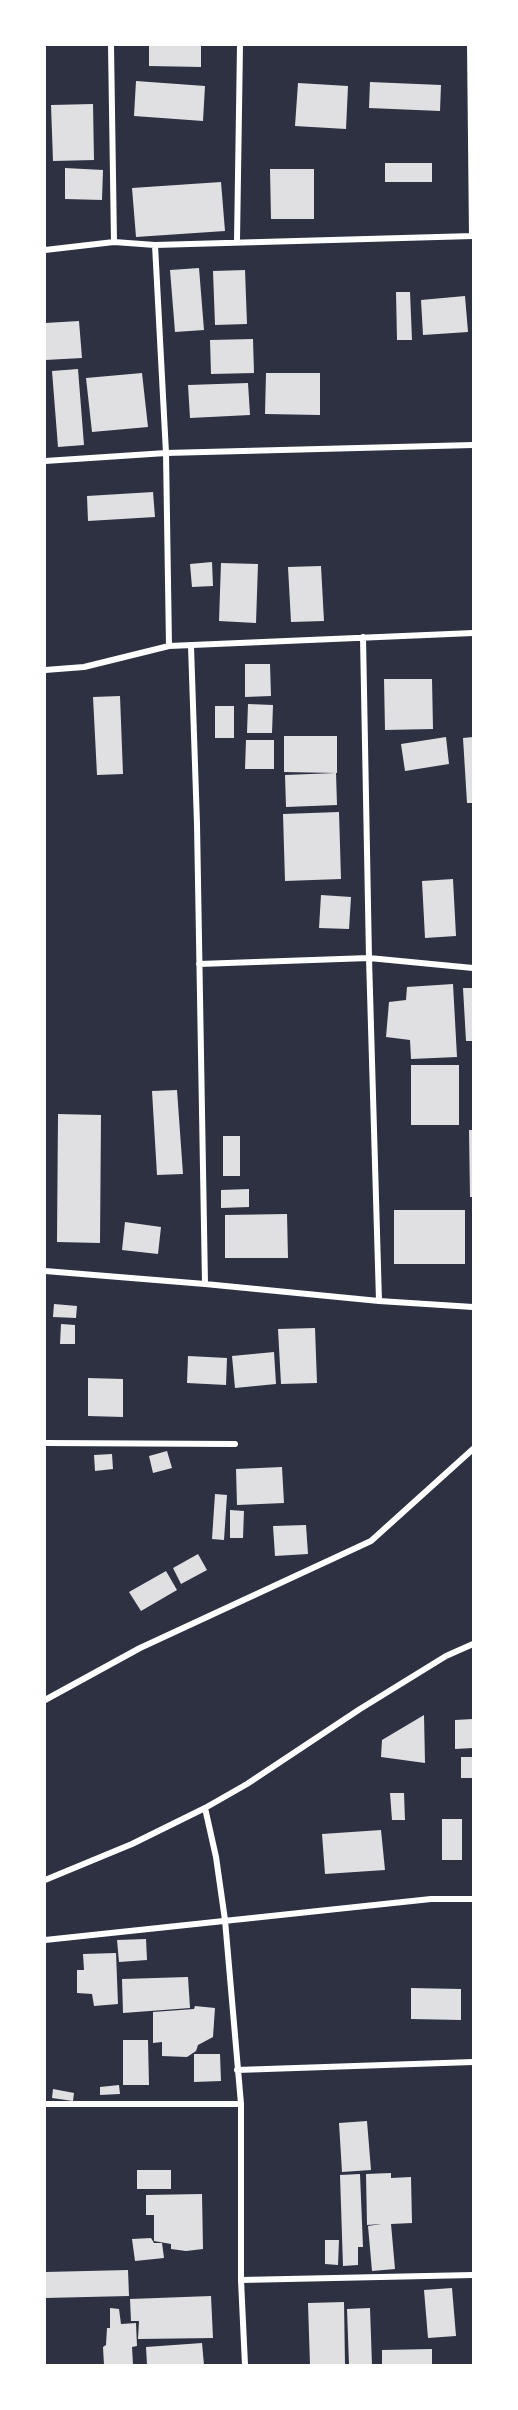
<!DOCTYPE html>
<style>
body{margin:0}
#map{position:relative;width:518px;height:2410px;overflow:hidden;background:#2d3142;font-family:"Zilla Slab",serif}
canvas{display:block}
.frame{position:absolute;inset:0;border:46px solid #fff;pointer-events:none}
</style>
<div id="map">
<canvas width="518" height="2410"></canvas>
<div class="frame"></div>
</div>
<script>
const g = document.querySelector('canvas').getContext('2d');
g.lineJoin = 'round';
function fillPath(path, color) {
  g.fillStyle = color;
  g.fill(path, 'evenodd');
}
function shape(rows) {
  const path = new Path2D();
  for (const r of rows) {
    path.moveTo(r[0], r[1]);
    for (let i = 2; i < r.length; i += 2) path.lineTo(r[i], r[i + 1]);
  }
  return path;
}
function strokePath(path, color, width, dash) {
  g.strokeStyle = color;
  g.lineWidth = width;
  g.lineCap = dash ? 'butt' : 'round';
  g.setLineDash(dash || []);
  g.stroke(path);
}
fillPath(shape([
 [149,45,201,45,201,67,149,66],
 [136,81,205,86,203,121,134,116],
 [370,82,441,85,440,111,369,108],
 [298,83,348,86,346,129,295,126],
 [93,104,94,160,53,161,51,105],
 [385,163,432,163,432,182,385,182],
 [65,168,103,170,102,200,65,199],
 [270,169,314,169,314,219,271,219],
 [221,182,225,231,136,237,132,188],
 [199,268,204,330,175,332,170,270],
 [245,270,247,324,215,325,213,271],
 [396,292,410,292,412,340,397,340],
 [465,296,468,332,423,335,421,300],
 [79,321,82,358,45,360,45,323],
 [253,339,254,373,211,374,210,340],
 [78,369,84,445,58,447,52,371],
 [142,373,148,427,92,432,86,378],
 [266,373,320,373,320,415,265,414],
 [248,383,250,415,190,418,188,385],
 [153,492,155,517,88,521,87,496],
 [212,562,213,586,192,587,190,564],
 [221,563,258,564,256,623,219,621],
 [321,566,324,621,291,622,288,567],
 [245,664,270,664,271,696,245,697],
 [384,679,432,679,433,729,385,730],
 [120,696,123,774,97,775,93,697],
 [248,704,273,705,272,733,247,733],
 [215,706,234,706,234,738,215,738],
 [284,736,337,736,337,773,284,772],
 [446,737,449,764,405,771,401,744],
 [473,737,473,803,467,803,463,738],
 [246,740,274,740,274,769,245,769],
 [336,773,337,805,286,807,285,775],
 [339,812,341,879,285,881,283,814],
 [453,879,456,936,425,938,422,881],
 [321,895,351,897,349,929,319,928],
 [453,984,457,1057,411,1059,410,1040,386,1037,389,1002,406,1000,407,987],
 [463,988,473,988,473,1041,466,1041],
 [411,1065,459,1065,459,1125,411,1125],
 [177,1090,183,1174,157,1175,152,1091],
 [58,1114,101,1115,100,1243,57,1242],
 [469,1130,473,1130,473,1197,470,1197],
 [223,1136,240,1136,240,1176,223,1176],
 [249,1189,249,1207,221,1208,221,1190],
 [394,1210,465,1210,465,1264,394,1264],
 [287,1214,288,1258,225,1258,225,1215],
 [125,1222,161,1227,158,1254,122,1250],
 [54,1304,77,1306,76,1318,53,1317],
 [61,1324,75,1325,75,1344,60,1344],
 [315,1328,317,1383,281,1384,278,1329],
 [274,1352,276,1384,235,1388,232,1356],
 [188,1356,227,1358,226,1385,187,1383],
 [88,1378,123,1379,123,1417,88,1416],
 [167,1451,172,1468,153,1473,149,1456],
 [112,1454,113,1469,95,1471,94,1455],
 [282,1467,284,1503,237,1505,236,1469],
 [215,1494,227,1495,224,1540,212,1539],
 [230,1510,244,1511,243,1538,230,1538],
 [306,1525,308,1554,275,1556,273,1526],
 [198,1554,207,1570,181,1584,173,1568],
 [166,1571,177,1590,141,1611,129,1592],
 [424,1715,425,1763,381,1757,382,1740],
 [473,1719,473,1748,455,1749,455,1720],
 [461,1757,473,1757,473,1778,461,1778],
 [390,1793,404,1793,405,1820,392,1820],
 [442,1819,462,1819,462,1860,442,1860],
 [381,1830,385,1870,325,1874,322,1834],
 [146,1939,147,1960,119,1962,117,1940],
 [116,1953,118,2004,94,2006,92,1994,77,1993,77,1970,84,1970,83,1954],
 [188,1977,190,2008,123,2013,122,1979],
 [411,1988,461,1989,461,2020,411,2019],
 [195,2006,215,2008,213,2037,198,2045,196,2051,187,2057,162,2056,162,2042,153,2043,153,2012,194,2009],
 [123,2040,148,2040,149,2085,123,2085],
 [194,2054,220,2054,221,2081,194,2082],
 [119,2085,120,2094,100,2095,100,2087],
 [53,2089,74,2093,73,2101,52,2098],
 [367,2121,371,2170,342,2172,339,2123],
 [137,2170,171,2170,171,2189,137,2189],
 [391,2173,391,2178,411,2177,412,2223,391,2224,395,2269,372,2271,368,2226,381,2224,367,2225,366,2174],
 [360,2174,363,2247,358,2247,358,2265,343,2266,340,2175],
 [202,2194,203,2249,186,2251,171,2249,171,2244,154,2241,154,2215,146,2215,146,2195],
 [151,2238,154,2243,162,2243,164,2258,135,2261,132,2239],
 [325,2240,339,2240,338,2265,325,2264],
 [128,2270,129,2296,45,2298,45,2272],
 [452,2288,456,2336,428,2338,424,2290],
 [211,2296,213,2338,138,2339,139,2321,131,2321,130,2299],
 [344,2302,345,2365,310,2365,308,2303],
 [110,2308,119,2309,121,2324,136,2323,137,2346,132,2347,133,2365,104,2365,103,2347,106,2345,107,2328,110,2328],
 [370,2308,372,2365,349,2365,347,2309],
 [202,2343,204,2365,147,2365,146,2347],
 [432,2349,432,2365,382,2365,382,2350]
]), '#e0e0e3');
strokePath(shape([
 [111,45,114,242],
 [470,45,472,236],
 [237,241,240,45],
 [155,245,166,453,169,646],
 [45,250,114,242,155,245,473,236],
 [45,461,166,453,473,445],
 [363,637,369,958,379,1301],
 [191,646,197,824,205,1284],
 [45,670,84,667,169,646,473,633],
 [199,964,369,958,473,968],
 [45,1271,205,1284,379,1301,473,1307],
 [45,1443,235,1444],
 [45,1700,140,1648,371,1541,473,1449],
 [205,1808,216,1857,225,1920,241,2104,241,2280,245,2365],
 [45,1880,132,1844,205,1808,247,1784,360,1709,446,1656,473,1644],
 [45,1940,431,1899,473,1899],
 [237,2070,473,2062],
 [45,2104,241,2104],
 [241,2280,473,2275]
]), '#fff', 6);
</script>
